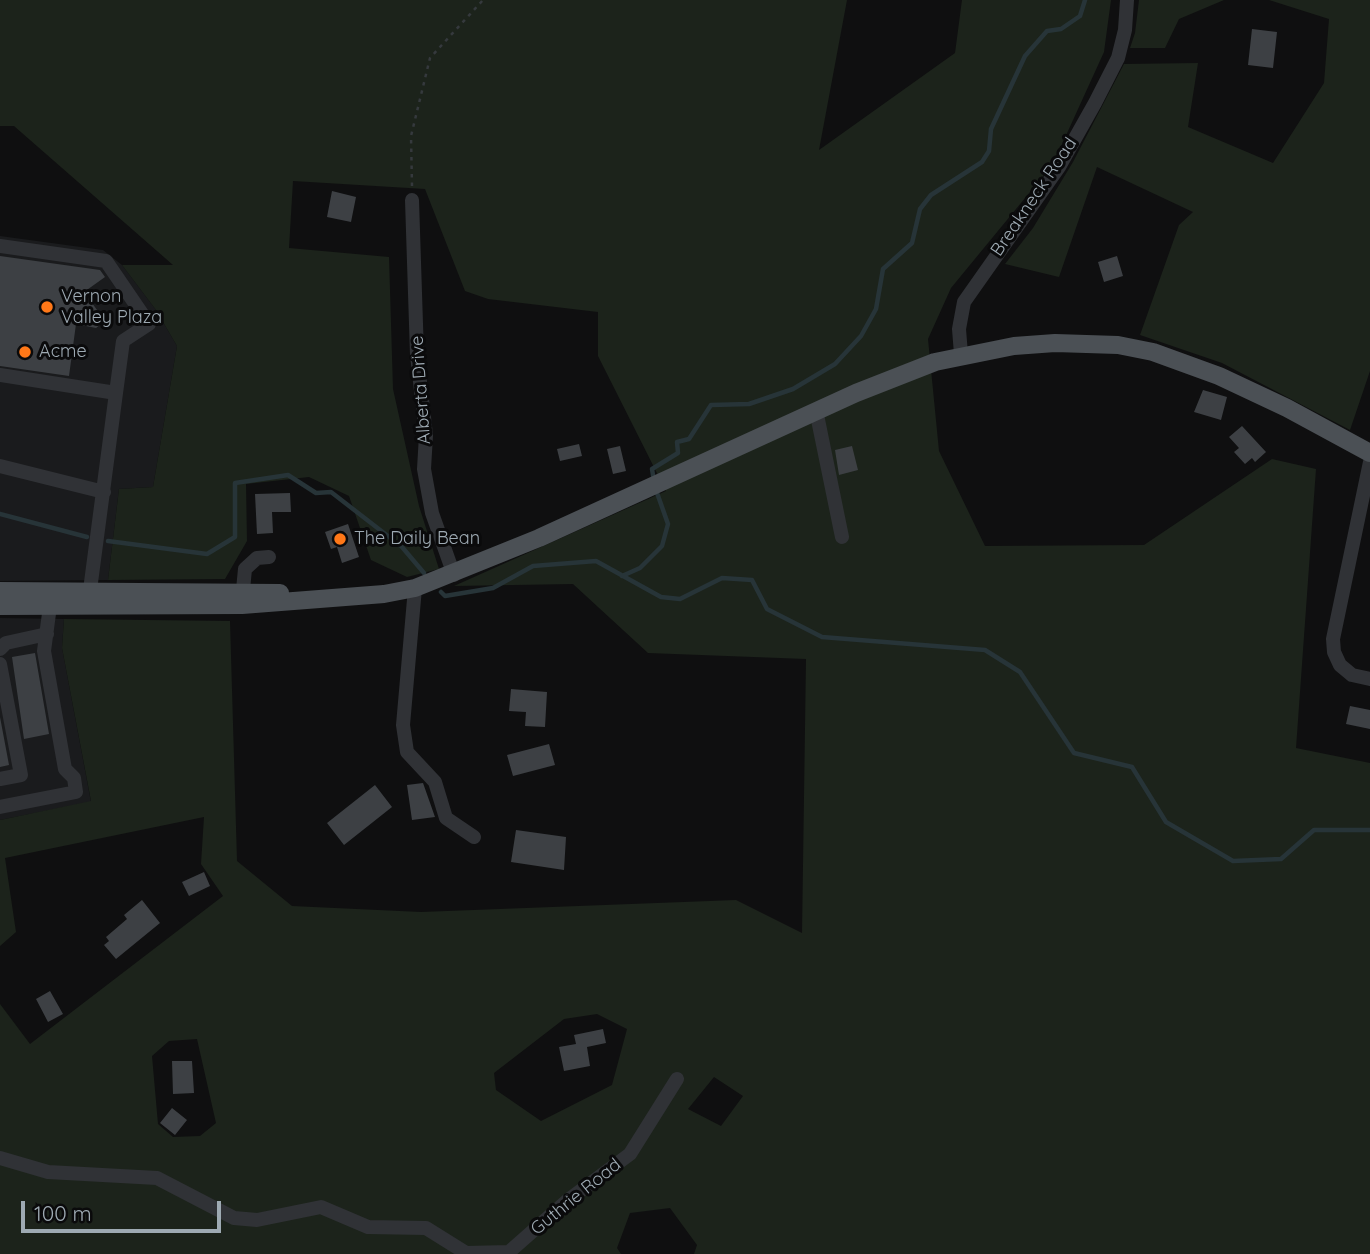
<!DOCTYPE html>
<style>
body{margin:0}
#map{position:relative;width:1370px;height:1254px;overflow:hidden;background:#0f0f10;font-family:Quicksand,sans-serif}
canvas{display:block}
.scale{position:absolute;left:21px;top:1201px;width:200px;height:32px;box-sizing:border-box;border:4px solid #9eaab3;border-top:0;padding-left:9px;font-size:21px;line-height:24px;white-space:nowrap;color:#9eaab3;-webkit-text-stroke:5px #0a0a0b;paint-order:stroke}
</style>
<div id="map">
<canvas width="1370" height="1254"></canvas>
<div class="scale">100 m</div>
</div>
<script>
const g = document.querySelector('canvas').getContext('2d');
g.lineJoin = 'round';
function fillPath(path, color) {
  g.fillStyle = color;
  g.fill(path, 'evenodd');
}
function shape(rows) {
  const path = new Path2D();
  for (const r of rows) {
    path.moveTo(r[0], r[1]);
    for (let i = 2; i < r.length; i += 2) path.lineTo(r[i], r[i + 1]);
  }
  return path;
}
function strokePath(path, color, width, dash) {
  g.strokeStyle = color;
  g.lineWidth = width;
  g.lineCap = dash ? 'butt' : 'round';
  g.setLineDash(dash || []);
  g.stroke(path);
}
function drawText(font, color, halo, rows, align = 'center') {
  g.font = font + ' Quicksand,sans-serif';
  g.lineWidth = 6;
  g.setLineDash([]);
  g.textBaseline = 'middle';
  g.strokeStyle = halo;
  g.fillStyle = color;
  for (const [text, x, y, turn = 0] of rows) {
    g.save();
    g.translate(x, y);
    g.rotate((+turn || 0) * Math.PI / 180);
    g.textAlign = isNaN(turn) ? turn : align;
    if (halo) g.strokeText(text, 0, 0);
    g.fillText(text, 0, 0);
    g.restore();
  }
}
fillPath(shape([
 [0,236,103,250,122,265,156,310,177,346,153,487,119,489,108,580,0,581],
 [0,618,64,619,62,648,91,802,0,820]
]), '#1a1b1d');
fillPath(shape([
 [0,0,847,0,819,150,955,53,962,0,1111,0,1104,52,1053,164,951,288,928,339,939,451,985,546,1144,545,1272,459,1316,469,1296,748,1370,763,1370,1254,694,1254,697,1245,670,1208,630,1213,617,1248,621,1254,0,1254,0,1004,30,1044,223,896,201,864,204,817,5,858,16,932,0,946,0,820,91,801,62,648,64,619,230,621,237,861,292,906,421,912,736,900,802,933,806,659,648,653,573,584,454,586,666,491,598,356,598,312,488,299,465,291,425,189,293,181,289,248,389,257,393,389,419,506,439,569,407,577,371,560,349,496,309,477,246,484,247,541,225,579,108,580,119,489,153,487,177,346,156,310,122,265,173,265,14,126,0,126],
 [597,1014,627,1029,612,1085,541,1121,496,1090,494,1073,564,1019],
 [197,1039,216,1123,200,1136,173,1137,158,1124,152,1056,169,1041],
 [714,1077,743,1096,721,1126,688,1109],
 [1139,0,1224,0,1179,19,1165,48,1130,48,1135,33],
 [1269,0,1370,0,1370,371,1350,430,1222,363,1140,335,1179,225,1193,212,1097,167,1059,277,1005,264,1033,228,1073,162,1124,64,1198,63,1188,127,1273,163,1324,83,1329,19]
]), '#1c231b');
strokePath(shape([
 [654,481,652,469,678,453,677,442,689,439,711,405,749,404,793,389,835,364,861,336,876,309,883,269,912,243,920,209,931,195,982,162,989,151,991,129,1025,56,1047,31,1061,29,1080,16,1085,0],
 [0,514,87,537],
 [108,541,207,554,235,537,235,483,288,475,316,493,331,492,402,547,424,573],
 [622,576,640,568,662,546,668,524,656,490],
 [441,592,445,596,493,588,533,566,596,561,661,597,680,599,722,578,752,580,767,609,822,637,985,650,1020,672,1074,753,1132,767,1166,822,1233,861,1281,859,1314,830,1370,830]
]), '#273438', 4.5);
fillPath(shape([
 [1252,29,1277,32,1273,68,1248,65],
 [332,191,356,197,351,222,327,217],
 [0,256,100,270,105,277,84,292,105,321,96,328,76,324,69,376,0,366],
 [1117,256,1123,276,1104,282,1098,262],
 [1203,390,1227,397,1221,420,1194,412],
 [1242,426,1266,452,1255,462,1252,458,1245,464,1234,452,1239,448,1229,437],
 [579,444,582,456,560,461,557,449],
 [620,446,626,471,613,474,607,449],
 [852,446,858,470,839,475,835,450],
 [290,493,291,512,272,512,273,533,257,534,255,494],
 [348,524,359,557,342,563,337,547,331,549,325,532],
 [35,653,49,734,24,739,12,657],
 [511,689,547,692,545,727,525,726,526,712,509,711],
 [1350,706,1370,710,1370,729,1346,724],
 [0,717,9,765,0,767],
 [549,744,555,765,513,776,507,755],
 [423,783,435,817,412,820,407,785],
 [375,785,392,807,344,845,327,823],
 [516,830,566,837,564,870,511,862],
 [204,872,210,886,189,896,182,882],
 [142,900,160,923,116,959,104,945,109,941,106,937,127,919,124,915],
 [50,991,63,1014,48,1022,36,999],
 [603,1029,606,1043,587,1047,590,1066,564,1071,559,1047,576,1044,574,1035],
 [172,1061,192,1061,194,1093,173,1094],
 [172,1108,187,1120,175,1135,160,1123]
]), '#3d4044');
strokePath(shape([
 [412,186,411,136,430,58,483,0]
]), '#35393d', 2.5, [3.5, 5]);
strokePath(shape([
 [412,200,417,355,426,435,424,469,432,513,454,575],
 [0,246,106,261,149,324,123,341,116,393],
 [961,354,959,329,964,302,1059,167,1095,103,1118,58,1125,30,1127,0],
 [0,375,116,393,90,590],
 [816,410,842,537],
 [1370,462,1333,639,1334,652,1340,665,1352,675,1370,679],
 [0,466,104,492],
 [415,588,403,725,407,752,435,782,446,818,474,837],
 [242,600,245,569,257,558,269,557],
 [0,649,6,643,47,634],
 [0,664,21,775,0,779],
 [0,807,76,792,74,778,65,769,44,651,50,606],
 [0,1158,48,1172,157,1178,234,1218,257,1220,321,1207,368,1227,426,1228,466,1253,509,1252,568,1200,630,1154,677,1079]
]), '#303236', 14);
strokePath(shape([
 [0,591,280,593],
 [0,606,242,605,384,594,415,588,539,538,856,393,935,362,1014,346,1055,343,1118,345,1153,352,1219,376,1287,408,1370,453]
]), '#4b5055', 18);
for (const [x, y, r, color] of [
 [47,307,7,"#ff7818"],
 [25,352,7,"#ff7818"],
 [340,539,7,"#ff7818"]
]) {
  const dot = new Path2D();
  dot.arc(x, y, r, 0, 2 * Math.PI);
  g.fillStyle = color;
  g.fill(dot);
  strokePath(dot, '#0a0a0b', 2.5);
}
drawText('18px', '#9eaab3', '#0a0a0b', [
 ["Breakneck Road",1034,197,-56],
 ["Alberta Drive",421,390,-94],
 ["Guthrie Road",576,1197,-39]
]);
drawText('18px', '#9eaab3', '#0a0a0b', [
 ["Vernon",61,297],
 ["Valley Plaza",61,318],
 ["Acme",39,352],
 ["The Daily Bean",354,539]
], 'left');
</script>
